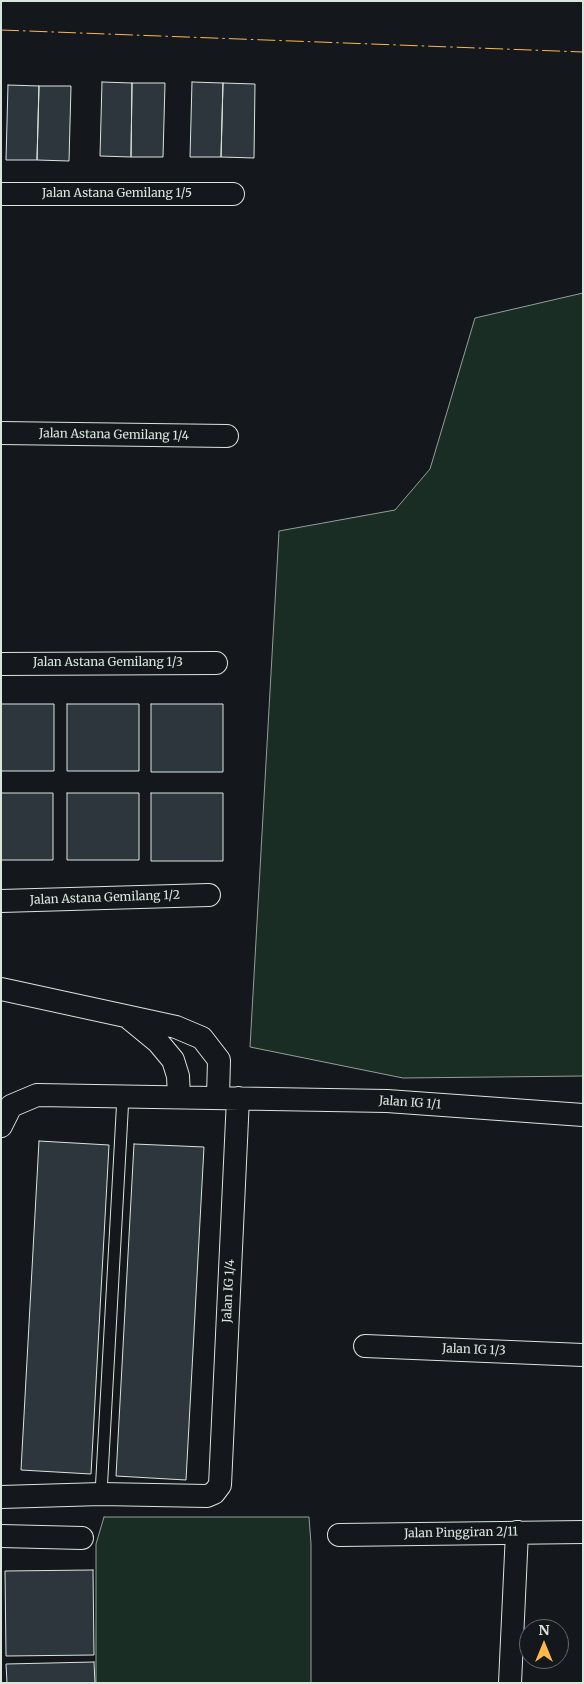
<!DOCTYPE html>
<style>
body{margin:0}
#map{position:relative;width:584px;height:1684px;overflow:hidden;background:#14181c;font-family:Merriweather,serif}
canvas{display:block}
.frame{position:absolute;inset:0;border:2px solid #d8e6dc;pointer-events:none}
.north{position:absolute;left:519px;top:1619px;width:50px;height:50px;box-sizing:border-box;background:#14181c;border:1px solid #626a69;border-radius:50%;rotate:0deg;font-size:14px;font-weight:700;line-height:20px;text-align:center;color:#d8e6dc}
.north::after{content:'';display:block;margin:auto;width:18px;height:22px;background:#ffb74d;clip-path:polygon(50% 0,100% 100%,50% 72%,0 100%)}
</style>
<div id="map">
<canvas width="584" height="1684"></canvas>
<div class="frame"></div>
<div class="north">N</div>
</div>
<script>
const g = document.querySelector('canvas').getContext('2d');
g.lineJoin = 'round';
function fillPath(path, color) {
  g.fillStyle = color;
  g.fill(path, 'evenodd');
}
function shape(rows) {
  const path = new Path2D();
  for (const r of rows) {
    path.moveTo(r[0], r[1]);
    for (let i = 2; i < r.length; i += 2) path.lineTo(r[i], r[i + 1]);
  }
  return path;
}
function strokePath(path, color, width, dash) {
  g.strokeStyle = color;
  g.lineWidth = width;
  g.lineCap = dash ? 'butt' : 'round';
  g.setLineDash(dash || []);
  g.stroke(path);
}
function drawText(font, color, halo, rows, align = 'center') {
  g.font = font + ' Merriweather,serif';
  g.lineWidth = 4;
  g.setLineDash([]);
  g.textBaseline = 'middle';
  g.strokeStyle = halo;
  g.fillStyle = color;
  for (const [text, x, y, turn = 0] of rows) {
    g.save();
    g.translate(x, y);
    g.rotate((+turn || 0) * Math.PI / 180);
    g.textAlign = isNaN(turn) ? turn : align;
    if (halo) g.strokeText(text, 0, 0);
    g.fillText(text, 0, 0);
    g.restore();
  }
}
const green = shape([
 [583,293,583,1076,403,1078,250,1047,279,531,395,510,430,469,475,318,583,293],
 [104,1517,309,1517,311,1544,311,1683,96,1683,96,1544,104,1517]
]);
fillPath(green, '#1a2d24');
strokePath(green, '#939e99', 1);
const building = shape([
 [102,82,132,83,131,157,100,156,102,82],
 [192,82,223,83,221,157,190,157,192,82],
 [132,83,165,83,163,157,131,157,132,83],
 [223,83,255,84,254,158,221,157,223,83],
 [8,85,39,86,37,160,6,160,8,85],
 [39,86,71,86,69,161,37,160,39,86],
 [1,704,54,704,54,771,1,771,1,704],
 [67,704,139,704,139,771,67,771,67,704],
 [151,704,223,704,223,772,151,772,151,704],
 [1,793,53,793,53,860,1,860,1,793],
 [67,793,139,793,139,860,67,860,67,793],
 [151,793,223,793,223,861,151,861,151,793],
 [39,1141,109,1145,91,1474,21,1470,39,1141],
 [134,1144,204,1147,186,1480,116,1476,134,1144],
 [93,1570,94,1655,6,1656,5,1571,93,1570],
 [94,1662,95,1683,7,1683,6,1664,94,1662]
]);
fillPath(building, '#2c363c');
strokePath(building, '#d8e6dc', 1);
const lane = shape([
 [101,1494,123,1096]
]);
const street = shape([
 [1,194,233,194],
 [1,433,227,436],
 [1,664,216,663],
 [1,901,209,895],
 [1,989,176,1027,202,1038,219,1060,218,1097],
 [130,1019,158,1042,173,1060,178,1076,179,1097],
 [1,1126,11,1106,37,1095,387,1101,583,1115],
 [365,1346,583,1355],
 [1,1497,101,1494,207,1496,214,1493,220,1485,238,1098],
 [339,1535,583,1532],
 [1,1536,82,1538],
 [510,1683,517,1532]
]);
strokePath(lane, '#d8e6dc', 13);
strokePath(street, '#d8e6dc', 24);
strokePath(lane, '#14181c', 11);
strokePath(street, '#14181c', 22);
strokePath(shape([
 [1,30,583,52]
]), '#ffb74d', 1, [18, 4, 2.5, 4]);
drawText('12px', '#d8e6dc', '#14181c', [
 ["Jalan Astana Gemilang 1/5",117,194],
 ["Jalan Astana Gemilang 1/4",114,435,1],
 ["Jalan Astana Gemilang 1/3",108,663],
 ["Jalan Astana Gemilang 1/2",105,898,-2],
 ["Jalan IG 1/1",410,1103,4],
 ["Jalan IG 1/4",229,1291,-87],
 ["Jalan IG 1/3",474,1350,2],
 ["Jalan Pinggiran 2/11",461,1533,-1]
]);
</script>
